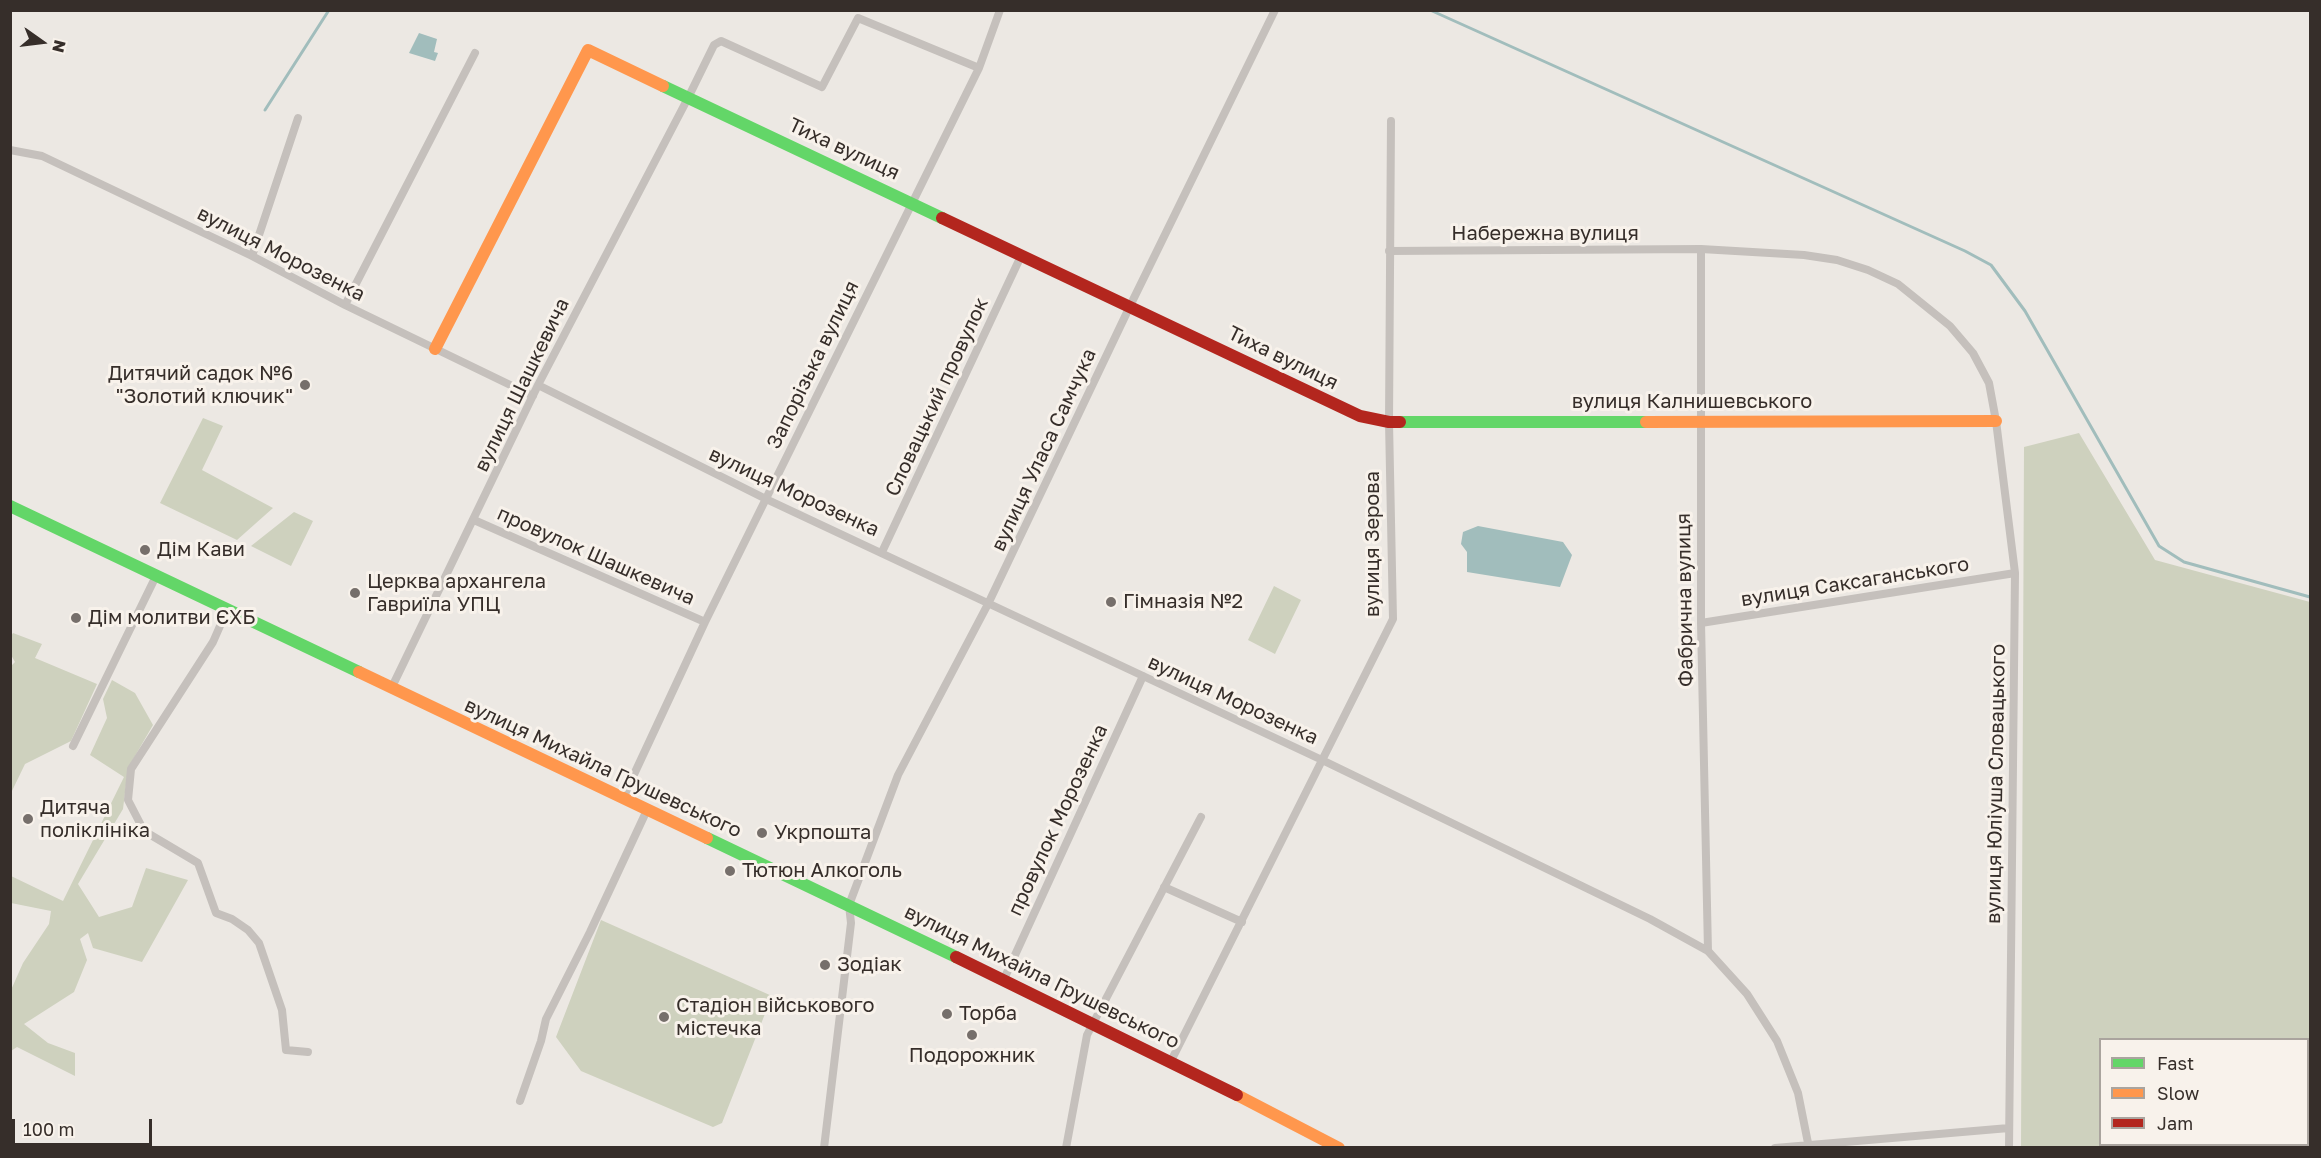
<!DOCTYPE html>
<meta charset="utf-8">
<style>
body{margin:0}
#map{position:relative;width:2321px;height:1158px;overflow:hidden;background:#ece8e3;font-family:"Golos Text",sans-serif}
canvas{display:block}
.frame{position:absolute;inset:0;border:12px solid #362e2a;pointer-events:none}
.legend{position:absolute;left:2099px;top:1038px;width:210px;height:108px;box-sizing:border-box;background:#f8f2eb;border:2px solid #aaa49e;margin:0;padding:8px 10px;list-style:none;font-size:18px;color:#362e2a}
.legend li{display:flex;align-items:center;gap:12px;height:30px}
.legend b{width:30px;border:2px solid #aaa49e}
.north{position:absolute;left:12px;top:12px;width:60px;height:60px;-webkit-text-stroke:4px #f8f2eb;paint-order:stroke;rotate:104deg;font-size:16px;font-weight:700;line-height:24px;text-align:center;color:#362e2a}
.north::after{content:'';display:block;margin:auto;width:21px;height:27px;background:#362e2a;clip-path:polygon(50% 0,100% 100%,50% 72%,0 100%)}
.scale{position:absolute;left:12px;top:1119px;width:140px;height:27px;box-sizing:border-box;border:3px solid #362e2a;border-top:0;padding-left:8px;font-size:18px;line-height:21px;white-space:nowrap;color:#362e2a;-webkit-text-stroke:4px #f8f2eb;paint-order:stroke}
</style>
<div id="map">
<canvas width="2321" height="1158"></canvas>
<div class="frame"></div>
<ul class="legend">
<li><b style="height:8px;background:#63d668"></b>Fast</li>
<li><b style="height:8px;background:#ff974d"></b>Slow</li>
<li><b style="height:8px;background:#b3261e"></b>Jam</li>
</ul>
<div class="north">N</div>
<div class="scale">100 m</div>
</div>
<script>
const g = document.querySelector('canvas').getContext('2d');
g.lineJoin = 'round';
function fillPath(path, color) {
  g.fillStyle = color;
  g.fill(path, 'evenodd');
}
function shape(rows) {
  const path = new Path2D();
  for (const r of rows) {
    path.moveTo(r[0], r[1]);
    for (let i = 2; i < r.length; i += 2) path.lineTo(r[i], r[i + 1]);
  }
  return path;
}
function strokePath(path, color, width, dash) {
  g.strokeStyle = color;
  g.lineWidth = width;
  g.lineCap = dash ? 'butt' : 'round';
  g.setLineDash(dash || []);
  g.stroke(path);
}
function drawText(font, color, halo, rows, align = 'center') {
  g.font = font + ' "Golos Text",sans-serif';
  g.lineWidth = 6;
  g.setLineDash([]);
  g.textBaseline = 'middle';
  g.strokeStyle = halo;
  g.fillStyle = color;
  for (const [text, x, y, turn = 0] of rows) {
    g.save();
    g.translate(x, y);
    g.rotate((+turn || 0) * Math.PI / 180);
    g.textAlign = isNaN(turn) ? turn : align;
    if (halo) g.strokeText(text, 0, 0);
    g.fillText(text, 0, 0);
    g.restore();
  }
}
fillPath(shape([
 [203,418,223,426,202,470,273,508,237,540,160,503],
 [2079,433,2155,560,2310,602,2310,1147,2021,1147,2024,447],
 [2100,1040,2308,1040,2308,1144,2100,1144],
 [294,512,313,521,291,566,251,546],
 [1274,586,1301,600,1275,654,1248,640],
 [13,633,42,644,35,658,97,684,71,741,25,764,11,793,10,667,15,662,11,655,11,636],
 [112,680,135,693,153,725,128,768,123,809,78,884,99,917,132,907,146,868,188,880,142,962,93,948,88,933,80,939,87,960,74,992,24,1024,48,1043,75,1053,75,1076,17,1047,11,1051,11,990,23,963,49,924,51,911,11,903,11,876,63,901,124,777,90,755,107,718,103,699],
 [601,920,772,996,722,1123,713,1127,581,1071,556,1037]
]), '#ced1be');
fillPath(shape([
 [419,33,437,39,434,52,438,53,435,61,409,53],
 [1478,526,1563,542,1572,555,1560,587,1467,572,1467,552,1461,544,1463,532]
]), '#a1bdbc');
strokePath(shape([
 [1430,10,1965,251,1991,265,2025,311,2159,546,2184,562,2310,597],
 [265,110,329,10]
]), '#a1bdbc', 3);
strokePath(shape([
 [10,150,42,156,252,256,345,305,533,396],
 [1701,249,1701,623,1708,951],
 [1389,251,1701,249,1804,255,1837,260,1868,270,1898,284,1950,326,1973,353,1989,383,1996,421,2015,573,2009,1148],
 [252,256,298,118],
 [345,305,475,53],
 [538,385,766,499,1322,760,1650,919,1708,951,1747,994,1777,1041,1798,1093,1809,1148],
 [474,520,705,622],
 [882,552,1021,256],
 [227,610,213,642,131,769,128,800,144,831,198,863,216,913,232,919,248,930,259,943,282,1010,286,1050,308,1052],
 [1701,623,2015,573],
 [391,689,538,385,688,98,714,45,721,41,822,87,858,18,979,68],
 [73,746,156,576],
 [623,798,705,622,979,68,1000,10],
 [1164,887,1242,922],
 [1004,979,1143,676],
 [1171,1061,1393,619,1389,422,1391,121],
 [520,1101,541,1041,546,1019,590,932,647,810],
 [824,1148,851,923,849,905,898,775,988,604,1130,306,1275,10],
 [1066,1148,1087,1035,1201,817],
 [1775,1148,2009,1128]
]), '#c5c0bc', 8);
strokePath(shape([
 [663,86,942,218],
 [1400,422,1646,422],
 [10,506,359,672],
 [707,838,956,957]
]), '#63d668', 12);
strokePath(shape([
 [435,349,588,50,663,86],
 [1646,422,1996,421],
 [359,672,707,838],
 [1237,1095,1339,1148]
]), '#ff974d', 12);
strokePath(shape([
 [942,218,1360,416,1389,422,1400,422],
 [956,957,1237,1095]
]), '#b3261e', 12);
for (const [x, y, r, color] of [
 [305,385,6,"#766f6b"],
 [145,550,6,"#766f6b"],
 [355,593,6,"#766f6b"],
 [1111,602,6,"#766f6b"],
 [76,618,6,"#766f6b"],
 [28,819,6,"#766f6b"],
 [762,833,6,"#766f6b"],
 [730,871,6,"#766f6b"],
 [825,965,6,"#766f6b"],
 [947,1014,6,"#766f6b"],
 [664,1017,6,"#766f6b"],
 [972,1035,6,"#766f6b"]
]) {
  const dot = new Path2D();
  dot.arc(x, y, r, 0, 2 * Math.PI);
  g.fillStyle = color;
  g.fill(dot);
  strokePath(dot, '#f8f2eb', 2);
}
drawText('20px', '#362e2a', '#f8f2eb', [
 ["Тиха вулиця",844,149,25],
 ["Набережна вулиця",1545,234],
 ["вулиця Морозенка",281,254,27],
 ["Тиха вулиця",1283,358,26],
 ["Запорізька вулиця",813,365,-64],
 ["вулиця Шашкевича",522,385,-64],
 ["Словацький провулок",937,397,-65],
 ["вулиця Калнишевського",1692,402],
 ["вулиця Уласа Самчука",1044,450,-65],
 ["вулиця Морозенка",794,492,25],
 ["вулиця Зерова",1373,544,-90],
 ["провулок Шашкевича",596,556,24],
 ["вулиця Саксаганського",1855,582,-9],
 ["Фабрична вулиця",1685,600,-91],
 ["вулиця Морозенка",1233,700,25],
 ["вулиця Михайла Грушевського",603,768,25],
 ["вулиця Юліуша Словацького",1996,784,-89],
 ["провулок Морозенка",1058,820,-65],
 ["вулиця Михайла Грушевського",1042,977,26]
]);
drawText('20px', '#362e2a', '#f8f2eb', [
 ["Дитячий садок №6",293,374,"right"],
 ["\"Золотий ключик\"",293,397,"right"],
 ["Дім Кави",157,550],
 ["Церква архангела",367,582],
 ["Гавриїла УПЦ",367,605],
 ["Гімназія №2",1123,602],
 ["Дім молитви ЄХБ",88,618],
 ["Дитяча",40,808],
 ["поліклініка",40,831],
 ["Укрпошта",774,833],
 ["Тютюн Алкоголь",742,871],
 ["Зодіак",837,965],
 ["Стадіон військового",676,1006],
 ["містечка",676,1029],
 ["Торба",959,1014],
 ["Подорожник",972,1056,"center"]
], 'left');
</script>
